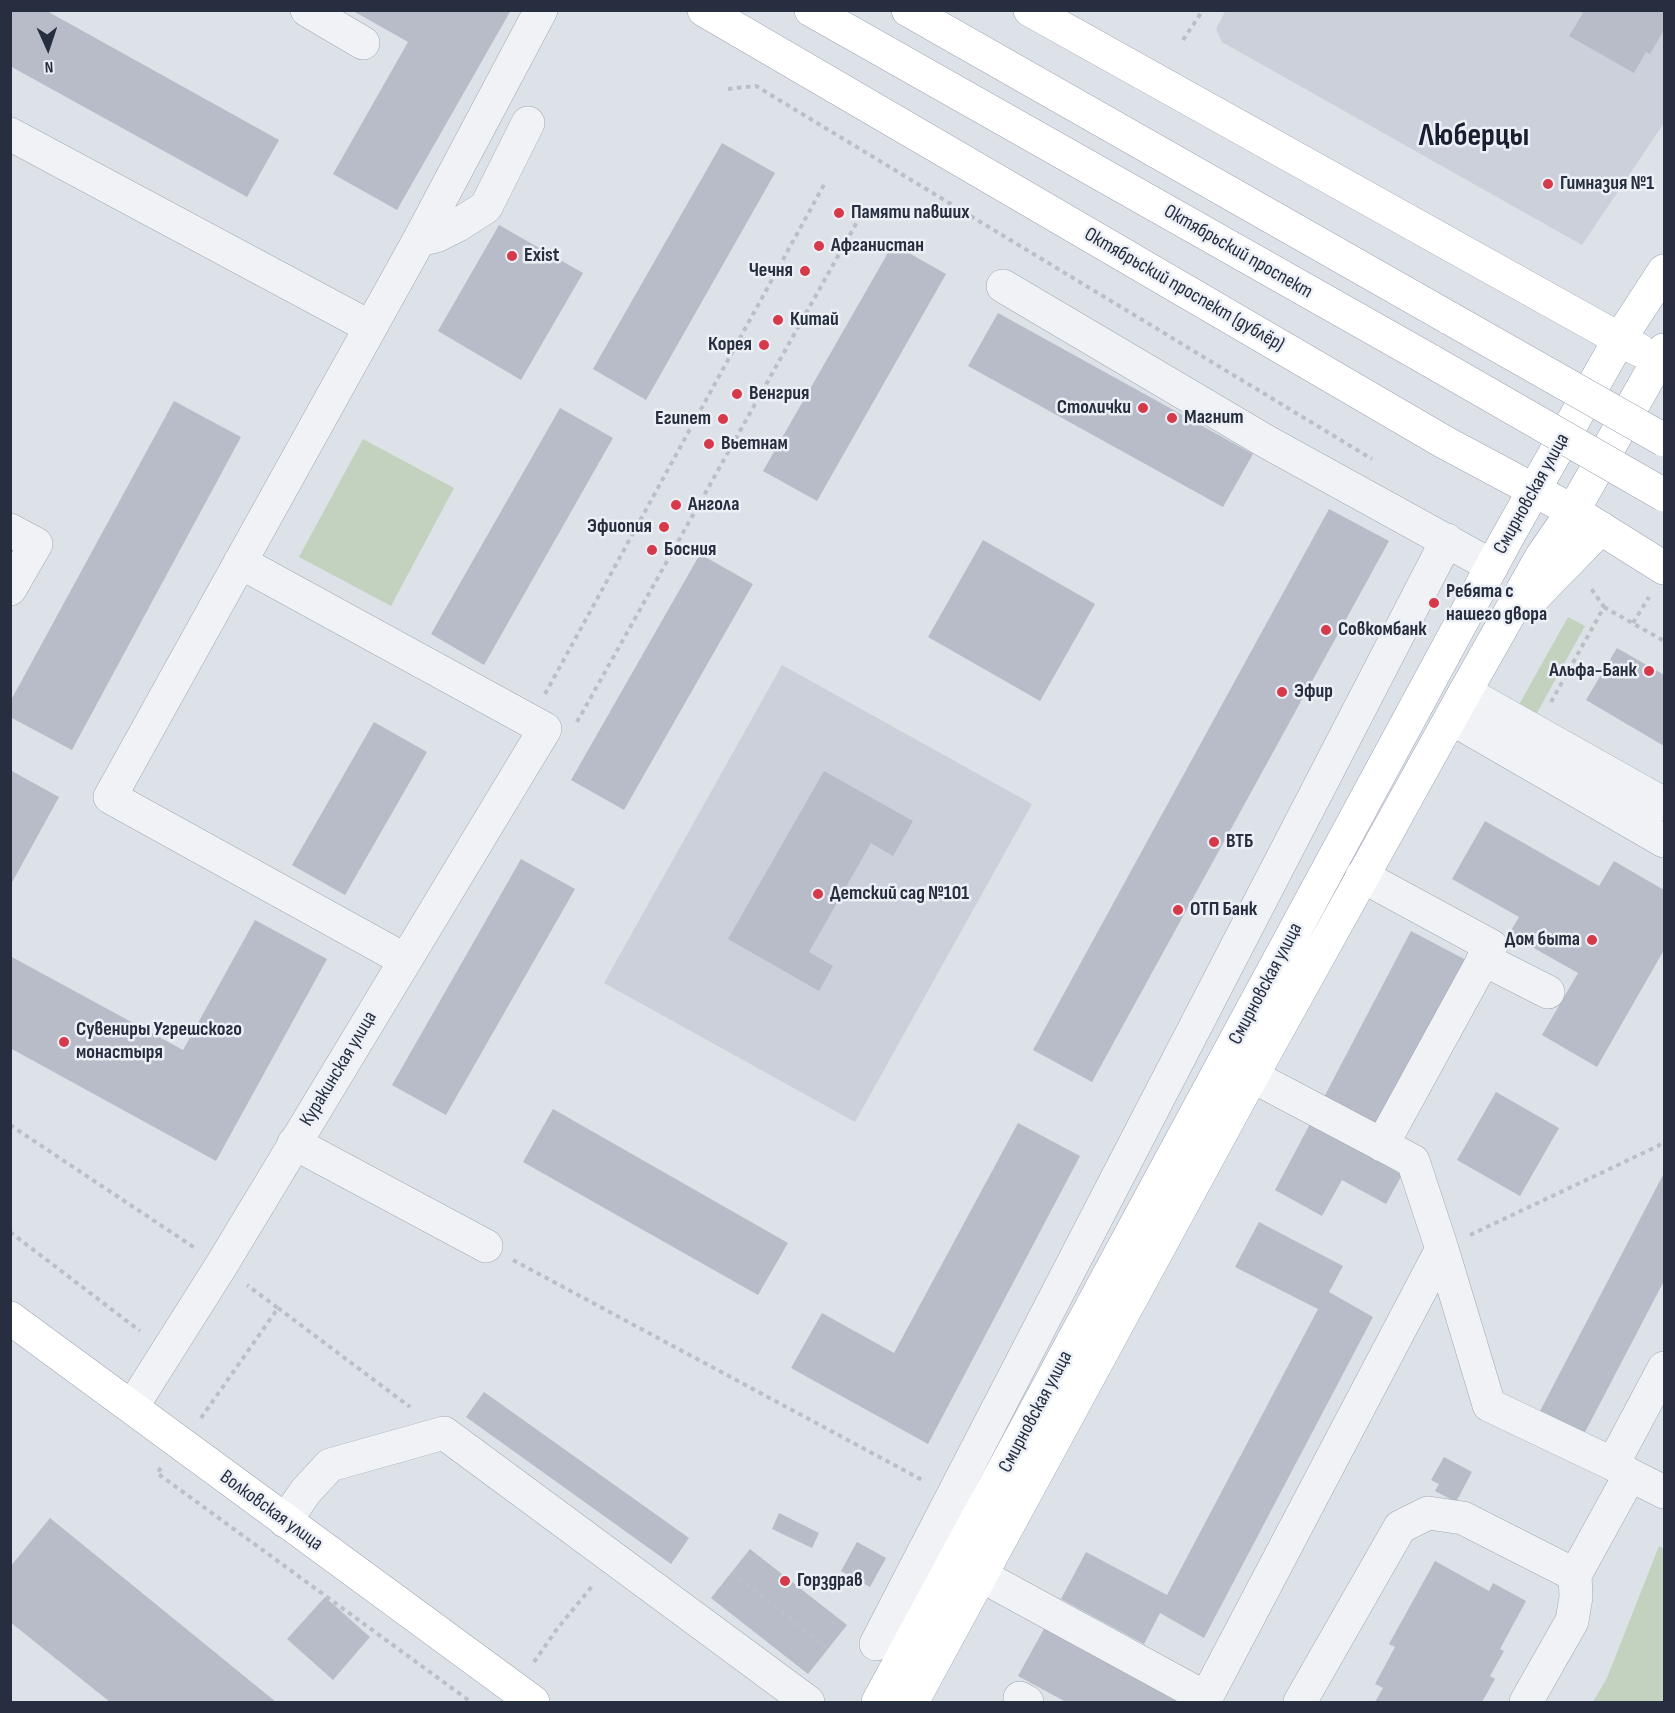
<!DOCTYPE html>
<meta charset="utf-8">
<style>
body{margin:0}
#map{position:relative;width:1675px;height:1713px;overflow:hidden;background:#dde1e8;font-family:"Sofia Sans Condensed",sans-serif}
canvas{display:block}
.frame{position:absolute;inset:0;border:12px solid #262e3f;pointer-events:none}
.north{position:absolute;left:18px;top:18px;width:60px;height:60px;-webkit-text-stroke:4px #ecf0f6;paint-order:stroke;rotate:177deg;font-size:16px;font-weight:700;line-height:24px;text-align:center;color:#262e3f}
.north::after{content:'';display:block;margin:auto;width:21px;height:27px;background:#262e3f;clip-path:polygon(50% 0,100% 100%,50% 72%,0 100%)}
</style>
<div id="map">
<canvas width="1675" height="1713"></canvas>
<div class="frame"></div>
<div class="north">N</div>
</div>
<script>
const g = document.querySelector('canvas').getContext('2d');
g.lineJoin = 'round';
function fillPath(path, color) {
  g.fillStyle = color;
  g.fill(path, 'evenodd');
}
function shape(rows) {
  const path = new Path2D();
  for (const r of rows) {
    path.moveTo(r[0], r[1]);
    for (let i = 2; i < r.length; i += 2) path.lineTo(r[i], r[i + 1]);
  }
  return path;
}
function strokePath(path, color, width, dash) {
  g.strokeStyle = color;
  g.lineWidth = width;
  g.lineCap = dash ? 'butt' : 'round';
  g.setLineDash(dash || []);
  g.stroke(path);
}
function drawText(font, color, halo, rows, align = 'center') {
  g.font = font + ' "Sofia Sans Condensed",sans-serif';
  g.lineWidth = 5;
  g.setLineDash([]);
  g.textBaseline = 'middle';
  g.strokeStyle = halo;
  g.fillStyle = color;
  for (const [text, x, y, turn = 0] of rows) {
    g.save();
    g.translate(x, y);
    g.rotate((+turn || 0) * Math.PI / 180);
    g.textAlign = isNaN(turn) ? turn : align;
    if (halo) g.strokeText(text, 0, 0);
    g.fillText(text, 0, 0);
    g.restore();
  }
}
fillPath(shape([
 [1226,10,1664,11,1664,123,1582,245,1222,42,1216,29],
 [782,665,1032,804,855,1122,604,983]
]), '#cbd0da');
fillPath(shape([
 [363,439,454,488,391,606,299,557],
 [1568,617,1585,626,1533,720,1516,710],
 [1659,1546,1664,1549,1664,1702,1593,1702,1607,1678]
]), '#c2d2be');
fillPath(shape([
 [10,10,45,10,279,140,247,197,10,66],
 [356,10,511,10,397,210,333,174,408,42,355,12],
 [1578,10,1664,10,1664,30,1650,54,1646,52,1634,73,1569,36,1583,13],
 [722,143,775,173,646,400,593,369],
 [499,225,583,273,521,380,438,331],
 [893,244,946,274,817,501,763,471],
 [998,313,1253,454,1223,507,968,366],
 [174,401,241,437,72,750,10,717,10,702],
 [560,408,613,438,484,665,431,634],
 [1329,509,1389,541,1092,1082,1033,1050],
 [983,540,1095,604,1040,701,928,637],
 [700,554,753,584,624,810,571,780],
 [1617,648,1664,675,1664,746,1586,700],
 [374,722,427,752,345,895,292,865],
 [10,770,59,797,10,886],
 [824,771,913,821,893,856,871,843,809,952,833,966,819,991,728,939],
 [1485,821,1599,886,1614,861,1664,890,1664,950,1597,1067,1542,1035,1578,973,1509,934,1519,917,1452,879],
 [521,859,575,889,446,1115,392,1085],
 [255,920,327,959,216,1161,10,1048,10,956,183,1050],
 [1411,931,1466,960,1377,1127,1323,1099],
 [1496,1092,1559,1128,1520,1196,1457,1160],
 [553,1109,788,1243,758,1295,523,1162],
 [1311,1122,1402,1175,1386,1204,1342,1180,1322,1216,1275,1190],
 [1018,1123,1080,1156,928,1444,791,1368,822,1313,894,1353],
 [1664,1173,1664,1281,1584,1434,1539,1413],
 [1259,1222,1343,1266,1329,1292,1373,1317,1204,1638,1160,1613,1144,1644,1061,1599,1086,1552,1167,1595,1318,1309,1235,1267],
 [484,1392,689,1538,671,1564,466,1417],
 [1444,1457,1472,1472,1456,1502,1435,1491,1439,1484,1431,1480],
 [779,1513,819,1533,812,1548,772,1529],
 [50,1518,276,1702,110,1702,10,1622,10,1567],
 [857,1542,886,1558,870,1587,841,1571],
 [750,1549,847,1625,808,1674,711,1598],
 [1435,1561,1489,1591,1493,1583,1526,1601,1500,1649,1504,1651,1490,1676,1495,1679,1482,1702,1375,1702,1383,1688,1375,1684,1395,1647,1389,1644],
 [325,1597,370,1637,333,1680,287,1639],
 [1045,1627,1181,1702,1066,1702,1018,1676]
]), '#b7bcc8');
const minor = shape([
 [307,10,363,43],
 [10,134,370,327],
 [419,240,436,236,458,225,486,207,528,123],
 [1003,286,1267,442,1492,566],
 [10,530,36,544,10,589],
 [1465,692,1664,804],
 [1451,718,1664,841],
 [1362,876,1491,946,1382,1145],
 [1483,959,1548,992],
 [405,960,110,797,419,240,541,10],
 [1252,1076,1413,1161,1442,1249,1489,1405,1613,1464,1630,1475],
 [294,1143,486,1246],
 [132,1407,221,1266,545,729,240,562],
 [1613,1464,1664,1368],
 [285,1521,306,1491,330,1465,444,1433,808,1702],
 [982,1576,1206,1698,1442,1249],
 [876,1644,1447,540],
 [1020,1698,1027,1702],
 [1300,1702,1400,1527,1428,1513,1463,1518,1575,1575],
 [1526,1702,1572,1621,1576,1597,1575,1575,1630,1475,1664,1492]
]);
const major = shape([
 [704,10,1444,442,1573,511,1664,568],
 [811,10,1431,361],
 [908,10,1451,319],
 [1030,10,1639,350],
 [1529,602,1601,528],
 [10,1318,533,1702],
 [878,1702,1507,538,1619,340,1664,271],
 [912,1702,1252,1076,1465,692,1542,556,1573,511,1664,350]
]);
strokePath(minor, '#a2a8b2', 34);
strokePath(major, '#9ca4b4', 34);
strokePath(shape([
 [1183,40,1203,10],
 [728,89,756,86,1372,459],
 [1604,607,1664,641],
 [1633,623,1649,597],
 [545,694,826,181],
 [1551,702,1604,607,1590,587],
 [577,722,866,206],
 [10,1125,195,1248],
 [10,1232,140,1331],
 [1470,1235,1658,1146,1664,1141],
 [513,1260,924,1481],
 [278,1308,410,1407],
 [201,1418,278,1308,247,1285],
 [161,1468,157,1473,471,1702],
 [732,1572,827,1648],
 [534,1662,557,1629,593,1585]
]), '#bbbfc6', 4, [4.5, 4.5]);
strokePath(minor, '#f0f2f6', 33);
strokePath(major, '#fff', 33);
const majorBridge = shape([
 [1451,319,1664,440],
 [1431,361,1664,495]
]);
strokePath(majorBridge, '#9ca4b4', 34, []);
strokePath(majorBridge, '#fff', 33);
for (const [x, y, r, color] of [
 [1548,184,6,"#d63949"],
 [839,213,6,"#d63949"],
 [819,246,6,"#d63949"],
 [512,256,6,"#d63949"],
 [805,271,6,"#d63949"],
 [778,320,6,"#d63949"],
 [764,345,6,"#d63949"],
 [737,394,6,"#d63949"],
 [1143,408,6,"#d63949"],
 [1172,418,6,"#d63949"],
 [723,419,6,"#d63949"],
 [709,444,6,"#d63949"],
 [676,505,6,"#d63949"],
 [664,527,6,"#d63949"],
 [652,550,6,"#d63949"],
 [1434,603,6,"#d63949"],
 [1326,630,6,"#d63949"],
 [1649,671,6,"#d63949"],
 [1282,692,6,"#d63949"],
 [1214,842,6,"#d63949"],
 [818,894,6,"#d63949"],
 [1178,910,6,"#d63949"],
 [1592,940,6,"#d63949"],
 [64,1042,6,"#d63949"],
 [785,1581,6,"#d63949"]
]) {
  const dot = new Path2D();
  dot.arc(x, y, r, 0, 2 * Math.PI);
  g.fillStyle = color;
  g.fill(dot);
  strokePath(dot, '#ecf0f6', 2);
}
drawText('bold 20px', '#262e3f', '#ecf0f6', [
 ["Гимназия №1",1560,184],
 ["Памяти павших",851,213],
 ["Афганистан",831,246],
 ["Exist",524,256],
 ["Чечня",793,271,"right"],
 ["Китай",790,320],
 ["Корея",752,345,"right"],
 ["Венгрия",749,394],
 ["Столички",1131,408,"right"],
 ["Магнит",1184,418],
 ["Египет",711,419,"right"],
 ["Вьетнам",721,444],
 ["Ангола",688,505],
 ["Эфиопия",652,527,"right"],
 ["Босния",664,550],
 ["Ребята с",1446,592],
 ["нашего двора",1446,615],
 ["Совкомбанк",1338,630],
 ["Альфа-Банк",1637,671,"right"],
 ["Эфир",1294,692],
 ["ВТБ",1226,842],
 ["Детский сад №101",830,894],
 ["ОТП Банк",1190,910],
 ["Дом быта",1580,940,"right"],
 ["Сувениры Угрешского",76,1030],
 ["монастыря",76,1053],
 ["Горздрав",797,1581]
], 'left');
drawText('20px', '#262e3f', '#ecf0f6', [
 ["Октябрьский проспект",1238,252,30],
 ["Октябрьский проспект (дублёр)",1184,290,30],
 ["Смирновская улица",1532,494,-61],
 ["Смирновская улица",1266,984,-62],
 ["Куракинская улица",339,1069,-59],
 ["Смирновская улица",1036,1412,-62],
 ["Волковская улица",271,1511,36]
]);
drawText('bold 32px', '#181f30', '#ecf0f6', [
 ["Люберцы",1474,137]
]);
</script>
